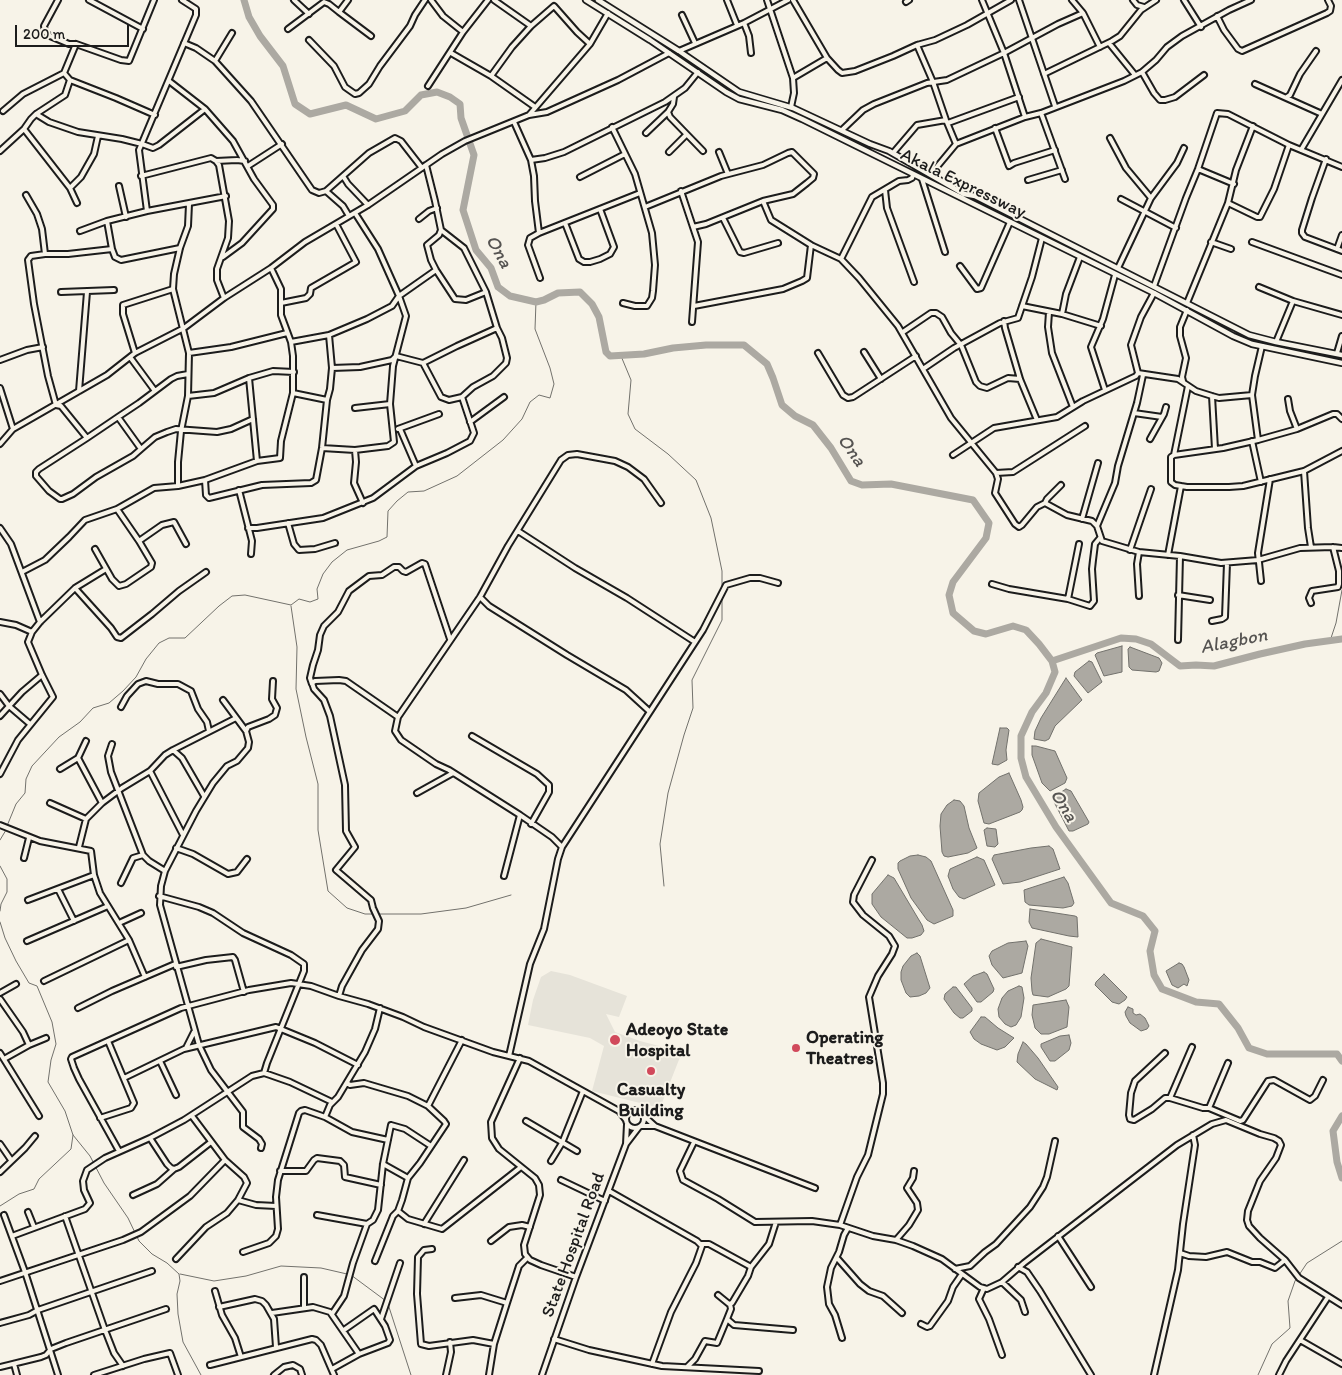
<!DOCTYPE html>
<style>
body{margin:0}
#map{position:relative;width:1342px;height:1375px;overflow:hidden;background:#f7f3e8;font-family:Itim,sans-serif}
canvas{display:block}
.scale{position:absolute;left:15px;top:25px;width:114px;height:22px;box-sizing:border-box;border:2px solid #1c1c1c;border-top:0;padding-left:6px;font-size:15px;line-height:18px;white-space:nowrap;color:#1c1c1c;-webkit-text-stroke:4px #f7f3e8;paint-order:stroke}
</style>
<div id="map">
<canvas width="1342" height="1375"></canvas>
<div class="scale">200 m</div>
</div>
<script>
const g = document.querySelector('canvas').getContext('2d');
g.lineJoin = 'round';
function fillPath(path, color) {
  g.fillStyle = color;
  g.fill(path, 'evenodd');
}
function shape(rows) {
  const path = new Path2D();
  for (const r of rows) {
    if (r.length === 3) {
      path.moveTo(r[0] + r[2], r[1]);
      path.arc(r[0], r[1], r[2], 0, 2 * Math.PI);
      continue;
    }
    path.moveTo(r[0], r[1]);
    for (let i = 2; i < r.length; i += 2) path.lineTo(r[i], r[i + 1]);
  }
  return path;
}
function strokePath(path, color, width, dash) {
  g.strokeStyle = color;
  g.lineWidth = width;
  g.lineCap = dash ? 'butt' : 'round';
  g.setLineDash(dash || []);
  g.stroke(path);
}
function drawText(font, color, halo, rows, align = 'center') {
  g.font = font + ' Itim,sans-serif';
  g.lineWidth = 4;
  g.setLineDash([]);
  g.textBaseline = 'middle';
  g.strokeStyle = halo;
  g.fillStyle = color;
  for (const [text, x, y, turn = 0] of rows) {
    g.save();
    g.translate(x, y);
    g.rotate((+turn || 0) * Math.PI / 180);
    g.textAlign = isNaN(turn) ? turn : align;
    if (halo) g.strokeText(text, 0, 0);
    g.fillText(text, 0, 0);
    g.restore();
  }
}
fillPath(shape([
 [551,971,570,975,627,996,619,1017,606,1014,615,1032,640,1041,682,1052,660,1108,592,1091,604,1046,590,1038,528,1025,533,1000,541,977]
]), '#e6e3d9');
const water = shape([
 [1122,646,1122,672,1104,676,1095,655,1097,653,1122,646],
 [1130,647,1159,658,1162,663,1159,671,1156,672,1132,670,1129,667,1128,649,1130,647],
 [1089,661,1092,662,1102,682,1088,693,1074,676,1075,672,1089,661],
 [1066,678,1082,700,1055,726,1049,739,1045,741,1034,739,1035,731,1041,718,1066,678],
 [1000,728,1007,728,1009,730,1006,750,1007,760,998,765,992,764,1000,728],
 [1032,746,1036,746,1055,751,1067,778,1065,783,1050,791,1042,783,1032,755,1032,746],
 [1009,773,1021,800,1023,807,1022,810,1020,812,989,824,984,823,978,801,979,793,999,777,1009,773],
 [1066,789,1071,791,1089,822,1088,824,1073,831,1069,831,1053,800,1055,796,1066,789],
 [954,800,960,801,964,806,969,828,977,848,968,853,948,857,944,856,942,852,940,826,941,814,947,805,954,800],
 [987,828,996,829,998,844,995,847,987,846,984,830,987,828],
 [1049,846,1053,849,1060,869,1020,882,1003,884,992,859,994,855,1031,848,1049,846],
 [918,855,926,857,931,861,953,910,953,916,934,924,927,920,911,898,898,869,898,863,900,861,910,856,918,855],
 [977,857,984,860,995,885,964,899,959,897,953,889,948,876,950,869,977,857],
 [888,875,894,878,922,925,924,931,921,935,912,938,907,938,881,917,872,904,872,894,888,875],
 [1064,877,1068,883,1074,903,1072,906,1063,908,1029,905,1025,902,1024,890,1064,877],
 [1030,909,1075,916,1077,917,1078,937,1069,936,1032,928,1029,922,1030,909],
 [1041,939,1072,947,1069,986,1066,989,1048,997,1033,995,1032,991,1031,978,1036,943,1041,939],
 [1026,941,1028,946,1022,973,1003,978,992,965,989,956,992,951,1008,943,1026,941],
 [917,953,920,956,930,988,926,993,919,996,910,997,906,993,901,980,901,972,903,966,911,956,917,953],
 [1179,963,1182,964,1184,967,1189,980,1187,986,1184,984,1178,988,1172,985,1166,971,1179,963],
 [984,972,987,974,994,989,993,992,981,1002,977,1002,964,984,973,976,984,972],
 [1104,974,1127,997,1125,1000,1119,1004,1112,1002,1095,985,1096,982,1104,974],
 [1019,986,1022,987,1024,998,1021,1017,1016,1025,1011,1027,1005,1024,999,1017,998,1009,1002,998,1008,991,1019,986],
 [953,987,956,987,972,1008,972,1011,963,1018,960,1018,954,1013,944,999,945,994,953,987],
 [1066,1000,1069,1007,1067,1027,1049,1034,1041,1034,1035,1028,1032,1015,1033,1005,1066,1000],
 [1128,1007,1133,1009,1133,1013,1136,1015,1140,1014,1145,1018,1149,1026,1147,1029,1141,1031,1130,1023,1126,1016,1125,1012,1128,1007],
 [981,1017,985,1017,998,1028,1014,1038,1005,1047,997,1050,981,1044,974,1039,970,1032,981,1017],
 [1069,1035,1071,1043,1069,1050,1055,1061,1050,1061,1041,1047,1041,1044,1060,1036,1069,1035],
 [1023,1042,1026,1044,1038,1058,1058,1087,1057,1090,1035,1079,1017,1062,1018,1054,1023,1042]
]);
fillPath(water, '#aca9a2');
strokePath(water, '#72716c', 1);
strokePath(shape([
 [621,356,631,380,628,414,635,429,668,454,696,480,711,518,722,571,722,589],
 [291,606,297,647,296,689,306,737,318,784,318,830,328,891,347,908,365,914,421,914,466,908,511,895],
 [1330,641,1336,623,1342,590],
 [7,826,16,804,25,793,26,779,32,766,59,737,80,722,93,708,109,703,123,691,136,677,146,659,159,643,169,638,185,638,219,606,232,596,245,595,291,605,299,599,310,602,318,599,317,589,323,574,332,562,347,550,379,541,387,537,388,511,397,501,408,492,424,491,457,476,503,440,522,419,530,402,539,395,550,398,554,384,550,368,535,329,536,302],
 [0,840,6,830],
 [0,866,7,879,7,892,1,904,0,911],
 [664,886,660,844,668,793,684,735,693,708,692,680,722,620,722,598],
 [0,922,5,938,16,961,29,983,37,986,52,1022,56,1044,51,1060,48,1082,65,1111,73,1135,90,1156,104,1183,128,1218,139,1241,152,1254,167,1263,179,1274,180,1281,177,1294,178,1314,183,1342,201,1375],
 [0,1206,19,1194,34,1189,39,1179,71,1149,73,1135],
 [180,1274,214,1281,246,1276,281,1266,321,1268,347,1274],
 [351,1275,386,1301],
 [388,1304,411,1375],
 [1258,1375,1272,1344,1290,1328,1288,1301,1295,1281,1307,1263,1342,1241]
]), '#72716c', 1);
strokePath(shape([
 [244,0,249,17,260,36,283,66,295,104,310,114,346,105,376,119,405,111,421,95,437,92,450,97,460,104,461,118,474,155,463,210,476,250,491,268,498,287,510,296,536,302,544,300,558,293,580,292,592,304,599,317,606,352,610,356,644,354,673,348,706,345,744,345,767,364,773,378,782,405,795,416,813,425,831,448,851,481,862,485,891,484,973,500,989,523,986,538,953,582,949,595,953,613,974,631,986,634,1013,626,1026,630,1039,644,1052,661,1055,672,1046,693,1032,712,1021,736,1021,758,1026,777,1056,827,1111,903,1143,916,1155,931,1150,951,1154,975,1162,989,1196,1002,1219,1004,1238,1028,1249,1048,1267,1054,1337,1054,1342,1061],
 [1052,661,1121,638,1136,639,1151,644,1180,666,1196,665,1214,666,1260,654,1305,644,1342,639],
 [1342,1116,1333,1131,1337,1162,1342,1178]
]), '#aca9a2', 7);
const minor = shape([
 [58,0,44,26,45,32,50,36,69,44,76,44,121,60,129,61,154,0],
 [89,0,143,29],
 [294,0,309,14],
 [431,0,443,16,463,32],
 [494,0,531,26],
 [727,0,737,25],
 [767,0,793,78,827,58],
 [793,0,827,58,838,70,842,73,855,71,893,56,917,45,935,40,967,25,1011,0],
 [982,0,1004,53,1025,117],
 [1019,0,1055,106],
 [1072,0,1083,13,1100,47],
 [1133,0,1137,5,1144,7],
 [1184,0,1201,27],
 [906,2,909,0],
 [339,12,371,36],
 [682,15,695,43],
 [1217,16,1224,30,1238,49,1242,51,1327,13,1330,11,1331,6,1328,0],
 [744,23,749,36,751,53],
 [288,29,324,2,329,4,339,12,348,0],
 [309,40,334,66,345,87,355,94,359,93,369,84,380,66,410,26,415,15,425,0],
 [184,43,196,48,215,61,251,101,312,190,319,193,326,191,343,206,349,216],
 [1109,43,1135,75],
 [917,45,933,82,946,120,956,144,1025,117,1041,113,1124,81,1142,72,1156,60,1167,47,1182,36,1229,10,1251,0],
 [679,51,744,23,788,0],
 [451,53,491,76,535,107],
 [215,61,232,33],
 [1142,72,1154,93,1160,100,1165,100,1175,97,1204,75],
 [64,73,70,80,116,98,155,115],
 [1044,74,1112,41,1120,36,1141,10,1156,0],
 [491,76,512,47,531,26,554,6,577,32,590,44],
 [70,80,65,95,36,114,49,122,78,132,122,139,142,144,153,148,159,145,205,109],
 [169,81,205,109,233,141,254,179,273,205,273,209,242,243,223,257],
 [1255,84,1322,114],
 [428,86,463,32,488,0],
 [674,97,673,104,668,112,670,117,703,151],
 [1287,97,1290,95,1300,74,1316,51],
 [791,107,794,93,793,78],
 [3,111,23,94,64,73,76,44],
 [1041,113,1065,179],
 [529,115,547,112,618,80,669,53],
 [514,122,531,160,534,176,535,201,539,233,640,193],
 [948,123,1019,97],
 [612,127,635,174,652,233,655,265,653,291,652,298,647,306,635,306,623,303],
 [995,128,1009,166,1014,163,1055,150],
 [24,129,70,188,77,203],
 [842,130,863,110,874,104,927,83,947,80,1004,53,1058,24,1083,13],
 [646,133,668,112],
 [1110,138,1126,168,1151,198],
 [1301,150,1342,80],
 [0,151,24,129,31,119,36,114],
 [669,152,686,135],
 [719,152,728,174],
 [893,153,917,125,946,120],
 [1326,159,1312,198,1302,230,1302,233,1305,237,1342,251],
 [531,160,545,158,564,152,665,102,685,88,698,72],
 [216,161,237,160,245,161],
 [248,166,282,144],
 [1198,169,1234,184],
 [931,174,956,144],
 [141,176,211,158,216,161,219,165,229,221,228,238,217,269,217,280,224,298],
 [343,176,348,184,368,205],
 [580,177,625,154],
 [922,179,945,252],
 [1028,180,1062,170],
 [119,186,126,217],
 [70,188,81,177,94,154,98,136],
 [885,190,887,208,914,282],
 [326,191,369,153,395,138,401,141,422,168],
 [681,191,698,242,692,322],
 [26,195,37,214,42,229,45,254],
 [1121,199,1176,228],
 [763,201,771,220,811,245,841,259,859,278,898,326,951,418,996,473,998,479,995,493,1015,524,1019,527,1022,525,1037,507,1045,503,1067,515,1092,521,1097,526],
 [1228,203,1257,217,1260,217,1274,189,1289,145],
 [645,207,721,176,763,165,788,153,792,152,814,174,813,178,807,183,793,194,763,201,706,224,693,227],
 [147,211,139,150,196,15,196,9,182,0],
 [723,218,740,252,744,253,778,243],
 [419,219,429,211,437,208],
 [565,223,579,259,584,262,590,262,600,259,610,254,614,247,600,209],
 [441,230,464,248,486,292],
 [80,231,107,221],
 [539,233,530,238,528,245,540,278],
 [1211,242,1231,249],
 [1252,242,1342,275],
 [180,248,121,260,115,257,112,249,107,221,147,211,226,196],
 [1337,249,1342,235],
 [841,259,872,197,899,181,908,180,912,178,913,175],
 [960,266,977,289,981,288,1010,222],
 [1118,268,1151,198,1177,163,1184,148],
 [1154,286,1186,198,1198,169,1217,113,1228,114,1289,145,1342,167],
 [1259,287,1293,301,1342,315],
 [61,292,114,290],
 [281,303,306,298,310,294,311,288,356,262,336,224],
 [1187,303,1228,203,1236,170,1253,126],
 [694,306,783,289,802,281,807,278,811,245],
 [1022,306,1062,314,1101,326],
 [1049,312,1048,327,1052,353,1073,407],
 [1062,314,1066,294,1080,257],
 [1004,321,1005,328,1020,379,1037,420],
 [903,332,931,313,936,313,942,317,951,333,961,345,976,382,980,386,987,388,1008,378,1020,379],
 [291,342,329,335,367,319,392,306,399,296,436,270],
 [1276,342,1293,301],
 [864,352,881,379],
 [135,353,123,314,123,305,173,289],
 [189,353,231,347,287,333],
 [818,353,843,395,848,398,853,397,916,356],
 [1337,353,1342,336],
 [130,357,155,391],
 [0,360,27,350,43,347],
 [423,363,441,397,449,400,462,397,473,387,493,376,506,363,507,358,502,338,497,328,486,292,466,300,455,299,436,270,431,260,427,245,439,235,441,230,435,201,426,165],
 [332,368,360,367,392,360,396,356,423,363,457,346,497,328],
 [923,369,954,348,1000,323,1018,318,1032,277,1042,238],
 [1138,373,1131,345,1141,317,1154,293],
 [1143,375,1137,403,1118,466,1115,483,1097,526,1102,541,1139,552,1180,556,1221,563,1258,560,1300,548,1333,547,1342,548],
 [249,378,257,461],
 [1183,381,1182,377,1186,358,1180,336,1180,327,1187,310],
 [0,388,13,429],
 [1105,390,1091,347,1103,319,1115,275],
 [79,391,87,292],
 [293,393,327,400],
 [188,396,214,393,249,378,273,371,294,372],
 [1212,396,1215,449],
 [1288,399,1290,411,1297,429],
 [355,408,390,404],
 [1134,413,1162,417],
 [118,417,141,449,133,456,96,477,73,494,62,499,60,499,49,491,36,476,36,472,39,469,87,438,118,417,139,403,171,379,177,376,188,374],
 [1342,419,1337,414,1333,414,1297,429,1258,440,1223,448,1174,455,1171,457,1171,482,1175,485,1187,487,1229,487,1243,486,1304,471,1342,451],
 [470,422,504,397],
 [398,429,439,414],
 [400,429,416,466,447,453,470,441,474,433,462,397],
 [87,438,61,406,56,405,48,376,34,304,28,260,31,256,45,254,68,254,112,249],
 [1150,439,1164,414,1166,407],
 [1258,440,1252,395,1255,376,1262,346],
 [1252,441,1261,482],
 [0,444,13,429,107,375,135,353,184,328,224,298,271,268,305,242,368,205,442,154,465,141,529,115,590,44,608,13],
 [322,448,355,450,388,446,394,442,390,404,393,366,406,316,399,296,378,249,355,213],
 [141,449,155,437,167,432,176,429,217,432,231,429,253,419],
 [355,450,356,462,354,483,363,503],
 [953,455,994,428,1057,417,1083,401,1136,376,1138,373,1178,379,1196,391,1212,396,1219,398,1252,395],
 [1174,455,1188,386],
 [1304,471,1308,528,1311,547],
 [996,473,1013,472,1085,426],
 [205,480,206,495,209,498,262,485,311,483,316,480,322,448,327,400,330,389,332,368,329,335],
 [178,486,178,462,181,431,188,396,189,353,173,289,174,274,180,248,188,226,189,204],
 [239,490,252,541,251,554],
 [1045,503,1047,499,1061,485],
 [1082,519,1098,463],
 [288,523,294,544,299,550,315,549,335,543],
 [0,528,11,544,40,622],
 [248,528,257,528,323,518,373,498,416,466],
 [518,531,575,568,627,598,695,642],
 [139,541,162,525,174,522,186,544],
 [95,549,112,579,119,586,126,584,151,567,152,563,139,541,117,509],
 [1130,550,1151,489],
 [1168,555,1181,486],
 [22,572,45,560,69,537,85,520,117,509,154,488,178,486,205,480,257,461,280,458,281,441,293,393,293,356,291,342,281,315,281,289,271,268],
 [1261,581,1258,553,1270,479],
 [992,584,1009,589,1068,599,1090,606,1094,601,1092,569,1093,560,1095,544,1100,538],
 [75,588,111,628,117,637,121,638,152,614,179,591,206,572],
 [1178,595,1210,600],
 [1139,596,1137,564,1139,552],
 [480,597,489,606,567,655,626,690,649,711],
 [1068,599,1079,544],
 [1311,603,1309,598,1312,591,1338,587,1339,584,1339,571,1333,547],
 [1212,621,1222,619,1225,617,1227,563],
 [0,622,16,625,32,632,40,622,75,588,106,569],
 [1178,640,1180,556],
 [312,684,310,678,313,665,318,650,320,635,324,626,338,612,349,591,369,576,382,575,394,567,399,567,403,571,406,572,422,563,425,564,450,639],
 [0,694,9,706,30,724],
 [223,700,246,731,249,742,248,748,237,761,227,766,213,783,196,811,165,871,161,886,160,905,199,1045,211,1070,243,1112,243,1127,259,1139,262,1144,261,1148],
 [121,707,127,696,138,684,146,681,158,684,178,684,191,691,198,709,207,722,209,731],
 [0,716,22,692,42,675],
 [246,731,248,727,269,719,275,715,277,708,272,699,273,681],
 [472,736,537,774,549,785,549,792,531,824],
 [112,744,108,756,111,772,143,855,149,861,165,871],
 [173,750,182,758,204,796],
 [78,758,102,803],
 [60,769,78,758,86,741],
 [150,771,183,835],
 [0,774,18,740,53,697,42,675,28,642,32,632],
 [417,793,453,773],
 [50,803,86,819],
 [0,825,40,841,91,851,94,875,100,893,129,940,145,977],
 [79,847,86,819,102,803,122,788,150,771,165,755,173,750,236,718],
 [562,847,552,837,520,815,449,770,436,764,401,740,395,731,398,717,480,597,508,546,561,460,568,455,577,454,615,461,628,467,644,479,661,503],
 [176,848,193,854,228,874,237,872,247,859],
 [24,858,29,838],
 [504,876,520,815],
 [121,883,133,858,143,855],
 [58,889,74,921],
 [159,896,199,907,213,913,243,933,291,955,304,964,304,971,267,1063,264,1073],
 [28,900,94,875],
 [119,923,141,913],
 [27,941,108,906],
 [176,967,206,960,233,957,235,960,244,992],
 [44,981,129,940],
 [0,993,16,984],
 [339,996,342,986,362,950,378,929,379,921,373,908,371,900,336,870,355,847,346,831,345,785,330,716,324,700,314,689,312,683,315,681,339,680,346,681,398,717],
 [0,999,23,1032,29,1045],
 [78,1008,112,991,175,964],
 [186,1048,194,1032],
 [0,1053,39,1116],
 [1165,1053,1135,1081,1131,1093,1129,1115,1130,1119,1134,1120,1152,1109,1165,1098,1170,1098,1203,1108,1209,1108,1240,1121,1243,1120,1268,1081,1274,1080,1310,1100,1315,1096,1323,1080],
 [509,1056,530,964,544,929,558,859,562,847,703,630,724,589,726,585,750,578,760,578,778,583],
 [520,1058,491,1122,492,1138,499,1149,535,1178,539,1185,540,1195,524,1245,525,1254,530,1260,541,1265,576,1277],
 [4,1059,29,1045,46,1038],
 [160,1061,176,1095],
 [124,1078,184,1049,276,1027,315,1043,358,1065],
 [347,1083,350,1085,364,1083,408,1096,428,1106,444,1121,446,1124,420,1163,408,1178,402,1200,398,1211,393,1216,375,1261],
 [1170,1098,1192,1047],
 [428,1106,462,1040],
 [1209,1108,1228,1063],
 [635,1119,9],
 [644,1116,655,1126],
 [325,1117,330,1105,338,1097,365,1052,375,1029,380,1008],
 [100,1118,131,1108,134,1103,108,1041],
 [526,1121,577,1151],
 [641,1126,655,1126,815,1188],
 [150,1138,167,1164,171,1168,174,1169,179,1167,211,1142],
 [694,1142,680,1171,683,1180,718,1199,755,1222,812,1221,840,1225,873,1236,896,1240,913,1246,942,1259,980,1287,987,1289,1002,1282,1024,1263,1177,1145,1212,1124,1226,1120,1260,1134,1274,1138,1279,1141,1281,1145,1276,1158,1260,1181,1248,1211,1247,1220,1249,1226,1260,1238,1285,1260,1299,1278,1342,1305],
 [0,1144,11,1160],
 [626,1144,627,1124],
 [119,1151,79,1079,74,1068,71,1059,72,1057,181,1008,249,990,291,983,311,986,339,996,368,1004,403,1017,424,1027,493,1052,529,1061,619,1111,626,1120],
 [551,1161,562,1143,583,1091],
 [383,1164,408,1178],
 [280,1171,306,1171,314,1160,317,1158,340,1161,344,1165,345,1177,381,1185],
 [0,1172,25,1148,35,1136],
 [561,1180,605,1201],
 [609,1191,697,1241,702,1246,696,1263,671,1312,652,1364],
 [133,1195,157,1184,174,1169],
 [238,1200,256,1205,276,1206],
 [398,1211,408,1219,442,1229,521,1167],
 [28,1212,34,1227],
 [4,1215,25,1272,58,1375],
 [317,1215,367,1224,373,1220,378,1210,383,1164,391,1125,405,1129,431,1146],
 [65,1216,105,1330,114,1353,123,1366],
 [424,1224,464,1160],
 [840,1225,857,1177,868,1155,883,1094,883,1083,869,997,878,976,892,954,895,946,889,936,863,915,853,902,854,895,872,860],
 [12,1236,85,1209,90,1203,84,1190,83,1181,87,1170,105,1158,150,1138,184,1120,252,1076,264,1073,270,1075,290,1082,332,1102],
 [1058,1236,1091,1287],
 [896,1240,909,1225,918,1210,917,1203,907,1188,913,1178,914,1171],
 [491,1241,509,1227,522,1225,530,1227],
 [701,1244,709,1244,751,1267],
 [432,1249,424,1250,418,1257,417,1294,421,1344,429,1346,473,1340,494,1344],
 [243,1252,269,1243,276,1236,278,1229,276,1197,278,1180,299,1113,301,1111,305,1110,325,1117,352,1132,388,1140],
 [1180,1253,1189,1256,1206,1257,1227,1252,1252,1262,1260,1262,1275,1268,1285,1260],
 [837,1258,860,1284,869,1291,883,1296,902,1313],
 [176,1259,206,1227,227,1213,238,1200,247,1183,244,1177,225,1160,192,1116],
 [1018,1267,1027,1272,1040,1291,1091,1375],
 [955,1269,970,1266,985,1252,996,1244,1030,1207,1043,1187,1047,1177,1055,1141],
 [304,1277,304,1307],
 [0,1281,123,1240,141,1232,190,1196,225,1160],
 [1002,1282,1021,1300,1025,1312],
 [984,1288,979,1299,989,1319,1002,1355],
 [215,1291,222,1315,235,1338,241,1357],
 [718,1295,729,1304,732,1303,748,1276,751,1267,769,1244,776,1222],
 [455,1298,481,1295,507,1303],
 [730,1304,731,1309,727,1319,734,1325,793,1330],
 [219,1307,255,1299,262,1301,266,1305,274,1319,276,1347],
 [272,1313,313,1307,330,1312,359,1354],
 [332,1314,344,1296,353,1263,367,1224],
 [381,1319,400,1263],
 [0,1323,29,1315,38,1310,152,1271],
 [921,1324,927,1327,930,1326,948,1301,953,1287,962,1274],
 [842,1338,835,1315,829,1304,827,1287,831,1268,839,1252,844,1235,848,1228],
 [554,1339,589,1350,662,1366,759,1371],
 [1300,1340,1342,1364],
 [14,1364,17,1375],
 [210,1365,312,1339,316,1340,321,1345,334,1375],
 [0,1367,41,1357,46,1355,51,1349,66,1343,166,1309],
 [687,1367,695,1359,705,1341,717,1343,727,1319],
 [332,1369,359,1354,388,1343,390,1340,385,1326,374,1309,344,1330],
 [94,1375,144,1359,170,1353,178,1375],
 [274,1375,284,1367,293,1365,300,1369,302,1375],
 [446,1375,451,1352,450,1342],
 [489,1375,494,1344,507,1303,519,1266,527,1258],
 [542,1375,576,1277,626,1144,639,1127],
 [1154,1375,1178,1270,1183,1224,1195,1145,1193,1135],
 [1279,1375,1286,1361,1328,1297]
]);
const major = shape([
 [586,0,650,40,726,92,739,99,782,110,802,119,1154,293,1233,336,1252,344,1342,363],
 [598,0,679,51,739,92,793,108,870,144,889,151,964,194,975,196,1249,335,1276,342,1342,355]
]);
strokePath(minor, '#1c1c1c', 8);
strokePath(major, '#1c1c1c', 8);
strokePath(minor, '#f7f3e8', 4);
strokePath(major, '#f7f3e8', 4.5);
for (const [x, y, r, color] of [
 [615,1040,6,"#d1495b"],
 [796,1048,5,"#d1495b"],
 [651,1071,5,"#d1495b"]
]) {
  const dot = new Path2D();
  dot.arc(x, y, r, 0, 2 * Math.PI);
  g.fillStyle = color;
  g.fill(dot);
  strokePath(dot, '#f7f3e8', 2);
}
drawText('18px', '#1c1c1c', '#f7f3e8', [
 ["Akala Expressway",963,184,26],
 ["State Hospital Road",574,1245,-70]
]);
drawText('bold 18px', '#1c1c1c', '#f7f3e8', [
 ["Adeoyo State",626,1030],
 ["Hospital",626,1051],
 ["Operating",806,1038],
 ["Theatres",806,1059],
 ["Casualty",651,1090,"center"],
 ["Building",651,1111,"center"]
], 'left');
drawText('italic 19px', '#565452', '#f7f3e8', [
 ["Ona",498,252,61],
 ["Ona",851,451,54],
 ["Alagbon",1234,642,-11],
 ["Ona",1063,806,58]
]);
</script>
